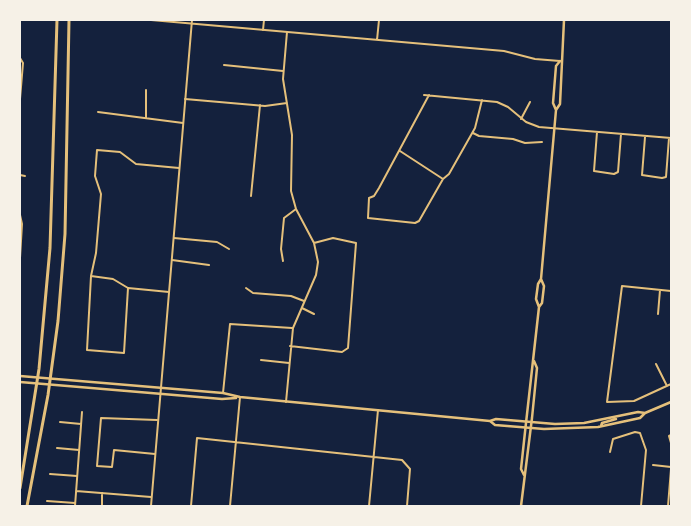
<!DOCTYPE html>
<style>
body{margin:0}
#map{position:relative;width:691px;height:526px;overflow:hidden;background:#14213d;font-family:Montserrat,sans-serif}
canvas{display:block}
.frame{position:absolute;inset:0;border:21px solid #f6f1e7;pointer-events:none}
</style>
<div id="map">
<canvas width="691" height="526"></canvas>
<div class="frame"></div>
</div>
<script>
const g = document.querySelector('canvas').getContext('2d');
g.lineJoin = 'round';
function shape(rows) {
  const path = new Path2D();
  for (const r of rows) {
    path.moveTo(r[0], r[1]);
    for (let i = 2; i < r.length; i += 2) path.lineTo(r[i], r[i + 1]);
  }
  return path;
}
function strokePath(path, color, width, dash) {
  g.strokeStyle = color;
  g.lineWidth = width;
  g.lineCap = dash ? 'butt' : 'round';
  g.setLineDash(dash || []);
  g.stroke(path);
}
strokePath(shape([
 [263,30,264,20],
 [20,58,23,63,20,99],
 [224,65,283,71],
 [146,90,146,118],
 [424,95,497,102,508,107,526,122,539,127,671,138],
 [429,95,379,188,374,196,369,198,368,218,415,223,419,221,443,179,449,174,475,128,482,100],
 [185,99,265,106,287,103],
 [98,112,183,123],
 [521,119,530,102],
 [597,132,594,171,614,174,618,172,621,134],
 [473,133,479,136,513,139,525,143,542,142],
 [645,137,642,175,662,178,666,177,669,138],
 [400,151,443,179],
 [20,175,25,176],
 [251,196,260,105],
 [20,215,22,224,20,258],
 [174,238,217,242,229,249],
 [172,260,209,265],
 [283,261,281,249,284,218,296,209],
 [91,276,113,279,128,288,169,292],
 [128,288,124,353,87,350,91,276,96,253,101,194,95,176,97,150,120,152,136,164,179,168],
 [246,288,253,293,291,296,304,301],
 [671,291,622,286,607,402,634,401,671,384],
 [302,308,314,314],
 [658,314,660,290],
 [290,346,342,352,348,348,356,243,333,238,314,243],
 [261,360,289,363],
 [656,364,667,386],
 [223,393,230,324,292,328],
 [286,402,293,328,316,275,318,262,314,243,296,209,291,191,292,135,283,79,287,32],
 [60,422,81,424],
 [671,435,669,436,671,443],
 [57,448,79,450],
 [610,452,613,439,635,432,640,433,646,450,641,506],
 [155,454,114,450,112,467,97,466,101,418,157,420],
 [653,465,671,467],
 [50,474,77,476],
 [76,491,151,497],
 [102,493,102,506],
 [47,501,75,503],
 [75,506,82,412],
 [191,506,197,438,402,460,410,469,407,506],
 [230,506,240,397],
 [369,506,378,410],
 [668,506,671,469]
]), '#e5c07b', 2);
strokePath(shape([
 [151,20,504,51,535,59,560,61],
 [377,40,379,20],
 [151,506,192,20]
]), '#e5c07b', 2);
strokePath(shape([
 [20,376,223,393,240,397,490,421,496,419,555,424,584,423,638,412,645,413],
 [20,382,222,399,236,398],
 [490,421,495,425,544,429,598,427,640,418,645,413,671,402],
 [601,426,602,423,616,419]
]), '#e5c07b', 2.5);
strokePath(shape([
 [556,110,560,104,564,20],
 [539,307,542,303,544,286,541,279,556,110,553,103,556,66,560,61],
 [524,475,521,469,525,432,539,307,536,299,538,284,541,279],
 [521,506,532,418,537,368,534,361]
]), '#e5c07b', 2.5);
strokePath(shape([
 [20,488,39,369,50,248,57,20],
 [27,506,48,395,58,321,65,234,69,20]
]), '#e5c07b', 3);
</script>
